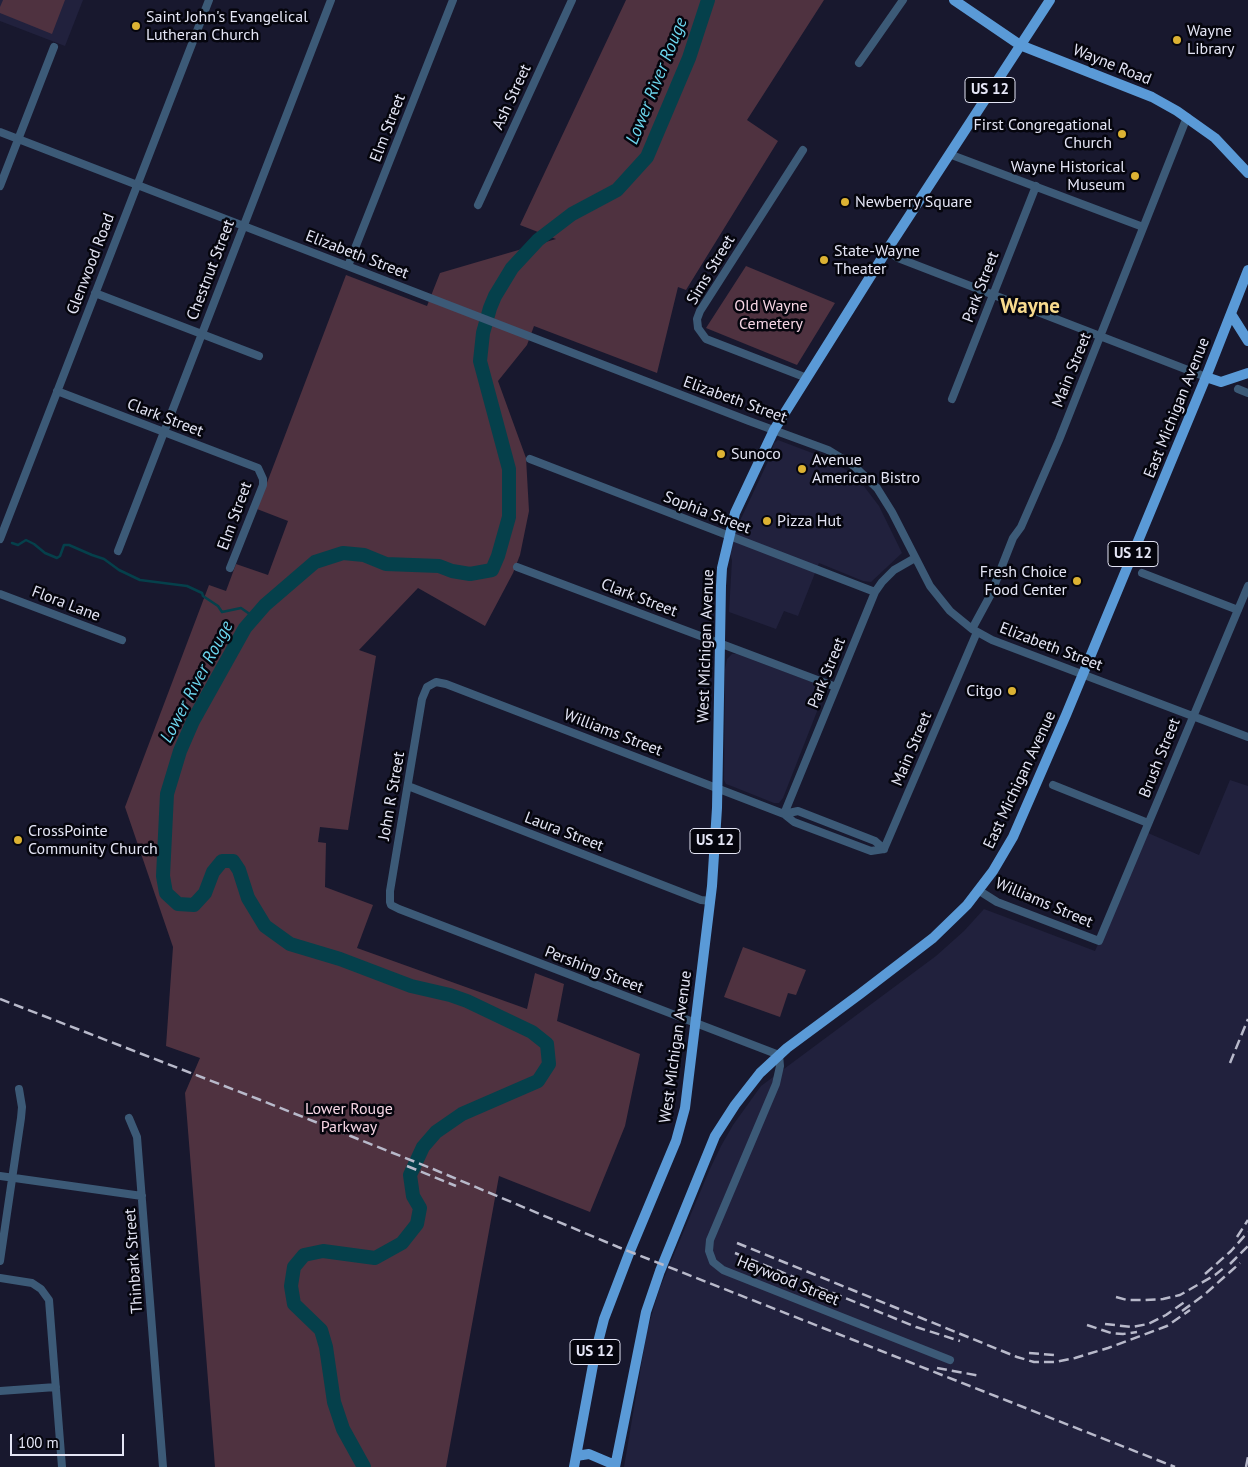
<!DOCTYPE html>
<style>
body{margin:0}
#map{position:relative;width:1248px;height:1467px;overflow:hidden;background:#18182e;font-family:"PT Sans",sans-serif}
canvas{display:block}
.scale{position:absolute;left:10px;top:1434px;width:114px;height:22px;box-sizing:border-box;border:2px solid #e4e5f5;border-top:0;padding-left:6px;font-size:15px;line-height:18px;white-space:nowrap;color:#e4e5f5;-webkit-text-stroke:4px #05050d;paint-order:stroke}
</style>
<div id="map">
<canvas width="1248" height="1467"></canvas>
<div class="scale">100 m</div>
</div>
<script>
const g = document.querySelector('canvas').getContext('2d');
g.lineJoin = 'round';
function fillPath(path, color) {
  g.fillStyle = color;
  g.fill(path, 'evenodd');
}
function shape(rows) {
  const path = new Path2D();
  for (const r of rows) {
    path.moveTo(r[0], r[1]);
    for (let i = 2; i < r.length; i += 2) path.lineTo(r[i], r[i + 1]);
  }
  return path;
}
function strokePath(path, color, width, dash) {
  g.strokeStyle = color;
  g.lineWidth = width;
  g.lineCap = dash ? 'butt' : 'round';
  g.setLineDash(dash || []);
  g.stroke(path);
}
function drawText(font, color, halo, rows, align = 'center') {
  g.font = font + ' "PT Sans",sans-serif';
  g.lineWidth = 5;
  g.setLineDash([]);
  g.textBaseline = 'middle';
  g.strokeStyle = halo;
  g.fillStyle = color;
  for (const [text, x, y, turn = 0] of rows) {
    g.save();
    g.translate(x, y);
    g.rotate((+turn || 0) * Math.PI / 180);
    g.textAlign = isNaN(turn) ? turn : align;
    if (halo) g.strokeText(text, 0, 0);
    g.fillText(text, 0, 0);
    g.restore();
  }
}
fillPath(shape([
 [0,0,83,0,65,46,0,21],
 [778,440,828,459,848,471,863,485,879,506,902,553,871,582,863,581,819,563,798,616,784,611,776,629,729,612,732,560,730,554,737,527,771,455,774,443],
 [732,654,737,654,809,681,822,687,825,691,783,798,779,803,774,803,734,787,726,784,724,780,725,669,727,659],
 [1230,780,1248,786,1248,1467,624,1467,647,1331,659,1290,709,1171,721,1146,733,1125,761,1086,936,956,964,931,984,909,1095,951,1148,833,1199,855]
]), '#21213d');
fillPath(shape([
 [3,0,65,0,52,34,0,13,0,7],
 [626,0,824,0,747,120,778,141,686,290,678,287,657,373,534,326,527,345,498,381,526,458,529,511,520,555,513,573,485,626,418,588,359,650,376,656,348,830,320,827,318,842,326,843,325,887,373,905,357,948,527,1009,535,973,564,984,557,1021,640,1054,625,1126,590,1212,499,1176,446,1467,215,1467,185,1093,200,1058,166,1046,173,947,125,807,209,585,226,591,236,564,268,575,288,521,257,509,346,275,427,306,440,273,556,239,520,225],
 [746,266,835,303,797,365,706,328],
 [743,947,806,970,796,995,788,993,780,1017,724,997]
]), '#4f3240');
strokePath(shape([
 [12,543,18,545,26,540,34,544,45,553,57,558,60,556,64,545,69,545,92,555,104,559,119,570,140,580,187,586,202,593,203,596,218,606,222,612,241,608,254,617]
]), '#05404b', 2.5);
strokePath(shape([
 [364,1467,343,1429,334,1402,326,1347,321,1330,294,1304,291,1286,294,1267,304,1255,323,1251,375,1258,402,1243,417,1224,420,1208,413,1196,410,1175,423,1147,436,1132,462,1114,538,1081,549,1064,547,1044,532,1032,467,1001,450,995,411,986,340,959,290,944,265,926,248,898,239,870,233,861,222,861,213,872,205,893,194,905,178,904,166,893,163,876,167,794,180,751,193,721,245,628,265,605,315,562,343,553,364,555,386,564,439,566,452,571,470,574,492,570,498,556,509,517,509,469,480,361,483,333,490,308,495,296,512,268,538,240,572,214,617,190,647,157,689,58,708,0]
]), '#05404b', 14);
strokePath(shape([
 [859,63,903,0],
 [0,132,749,421,828,450,854,466,877,488,892,512,930,586,950,611,972,629,992,640,1248,737],
 [803,150,700,311,697,319,698,328,706,339,807,378],
 [949,154,1143,227],
 [0,186,54,47],
 [478,205,572,0],
 [887,250,898,258,1206,377],
 [348,266,453,0],
 [95,293,259,356],
 [1238,389,1248,393],
 [57,391,258,468,263,479,263,485,230,568],
 [952,399,1036,186],
 [530,459,875,592],
 [0,539,209,0],
 [118,551,331,0],
 [517,567,836,687],
 [1142,573,1238,610],
 [0,594,122,640],
 [972,629,991,594,1013,538,1021,527,1059,440,1187,117],
 [1053,785,1148,823],
 [408,786,701,900,711,901],
 [784,814,875,592,882,582,894,570,915,558],
 [784,814,798,811,875,841,884,849],
 [884,849,871,851,794,822,784,814,446,684,436,682,427,687,422,699,390,891,390,902,391,905,399,909,779,1055,780,1066,776,1084,710,1240,709,1251,713,1262,723,1270,950,1360],
 [884,849,977,632],
 [978,890,997,902,1099,941,1248,586],
 [129,1118,137,1137,163,1467],
 [0,1176,142,1196],
 [0,1261,21,1118,22,1107,19,1089],
 [0,1278,32,1283,41,1289,49,1300,62,1467],
 [0,1391,56,1387]
]), '#3c5a77', 8);
strokePath(shape([
 [954,0,1020,45,1152,97,1177,111,1215,138,1248,173],
 [1231,314,1248,341],
 [1206,377,1221,382,1248,373],
 [576,1456,589,1454,615,1465],
 [574,1467,595,1354,604,1319,630,1251,676,1141,685,1108,712,886,717,808,721,586,722,568,735,513,774,430,887,250,1050,0],
 [615,1467,646,1312,660,1271,715,1136,735,1105,760,1073,787,1048,860,994,933,938,967,905,993,871,1013,837,1066,715,1206,377,1248,270]
]), '#5a9ad7', 10);
strokePath(shape([
 [0,999,258,1099,433,1169,618,1247,1175,1467],
 [1230,1063,1248,1019],
 [407,1166,456,1186],
 [1237,1237,1248,1220],
 [737,1243,1017,1357,1034,1362,1055,1362,1075,1358,1108,1348,1167,1326,1190,1310],
 [735,1253,916,1327,960,1341],
 [1230,1264,1248,1246],
 [1205,1274,1231,1251,1248,1232],
 [1116,1297,1127,1300,1145,1300,1163,1299,1180,1295,1215,1275,1225,1267],
 [1182,1311,1204,1295,1240,1263],
 [1105,1324,1132,1327,1148,1324,1166,1315,1186,1301],
 [1087,1325,1111,1333,1123,1334,1137,1332],
 [1029,1353,1054,1355],
 [937,1368,981,1376],
 [1246,1467,1248,1457]
]), '#b8b9ca', 2.5, [10, 5]);
for (const [x, y, r, color] of [
 [136,26,5,"#dcb233"],
 [1177,40,5,"#dcb233"],
 [1122,134,5,"#dcb233"],
 [1135,176,5,"#dcb233"],
 [845,202,5,"#dcb233"],
 [824,260,5,"#dcb233"],
 [721,454,5,"#dcb233"],
 [802,469,5,"#dcb233"],
 [767,521,5,"#dcb233"],
 [1077,581,5,"#dcb233"],
 [1012,691,5,"#dcb233"],
 [18,840,5,"#dcb233"]
]) {
  const dot = new Path2D();
  dot.arc(x, y, r, 0, 2 * Math.PI);
  g.fillStyle = color;
  g.fill(dot);
  strokePath(dot, '#05050d', 2);
}
for (const [x, y, w] of [
 [990,90,50],
 [1133,554,50],
 [715,841,50],
 [595,1352,50]
]) {
  const box = new Path2D();
  box.roundRect(x - w / 2, y - 12.5, w, 25, 4);
  g.fillStyle = '#05050d';
  g.fill(box);
  strokePath(box, '#e4e5f5', 1);
}
drawText('bold 15px', '#e4e5f5', null, [
 ["US 12",990,90],
 ["US 12",1133,554],
 ["US 12",715,841],
 ["US 12",595,1352]
]);
drawText('16px', '#e4e5f5', '#05050d', [
 ["Saint John's Evangelical",146,17],
 ["Lutheran Church",146,35],
 ["Wayne",1187,31],
 ["Library",1187,49],
 ["First Congregational",1112,125,"right"],
 ["Church",1112,143,"right"],
 ["Wayne Historical",1125,167,"right"],
 ["Museum",1125,185,"right"],
 ["Newberry Square",855,202],
 ["State-Wayne",834,251],
 ["Theater",834,269],
 ["Sunoco",731,454],
 ["Avenue",812,460],
 ["American Bistro",812,478],
 ["Pizza Hut",777,521],
 ["Fresh Choice",1067,572,"right"],
 ["Food Center",1067,590,"right"],
 ["Citgo",1002,691,"right"],
 ["CrossPointe",28,831],
 ["Community Church",28,849]
], 'left');
drawText('16px', '#e4e5f5', '#05050d', [
 ["Wayne Road",1112,65,22],
 ["Ash Street",512,97,-65],
 ["Elm Street",388,128,-69],
 ["Elizabeth Street",357,255,21],
 ["Glenwood Road",91,264,-69],
 ["Chestnut Street",211,270,-69],
 ["Sims Street",711,270,-59],
 ["Park Street",981,287,-69],
 ["Main Street",1072,370,-68],
 ["Elizabeth Street",735,400,20],
 ["East Michigan Avenue",1177,408,-68],
 ["Clark Street",165,418,21],
 ["Sophia Street",707,513,21],
 ["Elm Street",235,516,-70],
 ["Clark Street",639,598,21],
 ["Flora Lane",66,604,21],
 ["West Michigan Avenue",706,646,-88],
 ["Elizabeth Street",1051,647,21],
 ["Park Street",827,673,-68],
 ["Williams Street",613,733,21],
 ["Main Street",912,749,-67],
 ["Brush Street",1160,758,-68],
 ["East Michigan Avenue",1020,780,-65],
 ["John R Street",392,796,-80],
 ["Laura Street",564,832,21],
 ["Williams Street",1044,903,23],
 ["Pershing Street",594,970,21],
 ["West Michigan Avenue",676,1047,-82],
 ["Thinbark Street",134,1261,-94],
 ["Heywood Street",788,1281,22]
]);
drawText('16px', '#f6d5e4', '#05050d', [
 ["Old Wayne",771,306],
 ["Cemetery",771,324],
 ["Lower Rouge",349,1109],
 ["Parkway",349,1127]
]);
drawText('italic 18px', '#6cd5ed', '#05050d', [
 ["Lower River Rouge",657,81,-68],
 ["Lower River Rouge",197,682,-62]
]);
drawText('bold 21px', '#f7da8e', '#05050d', [
 ["Wayne",1030,307]
]);
</script>
